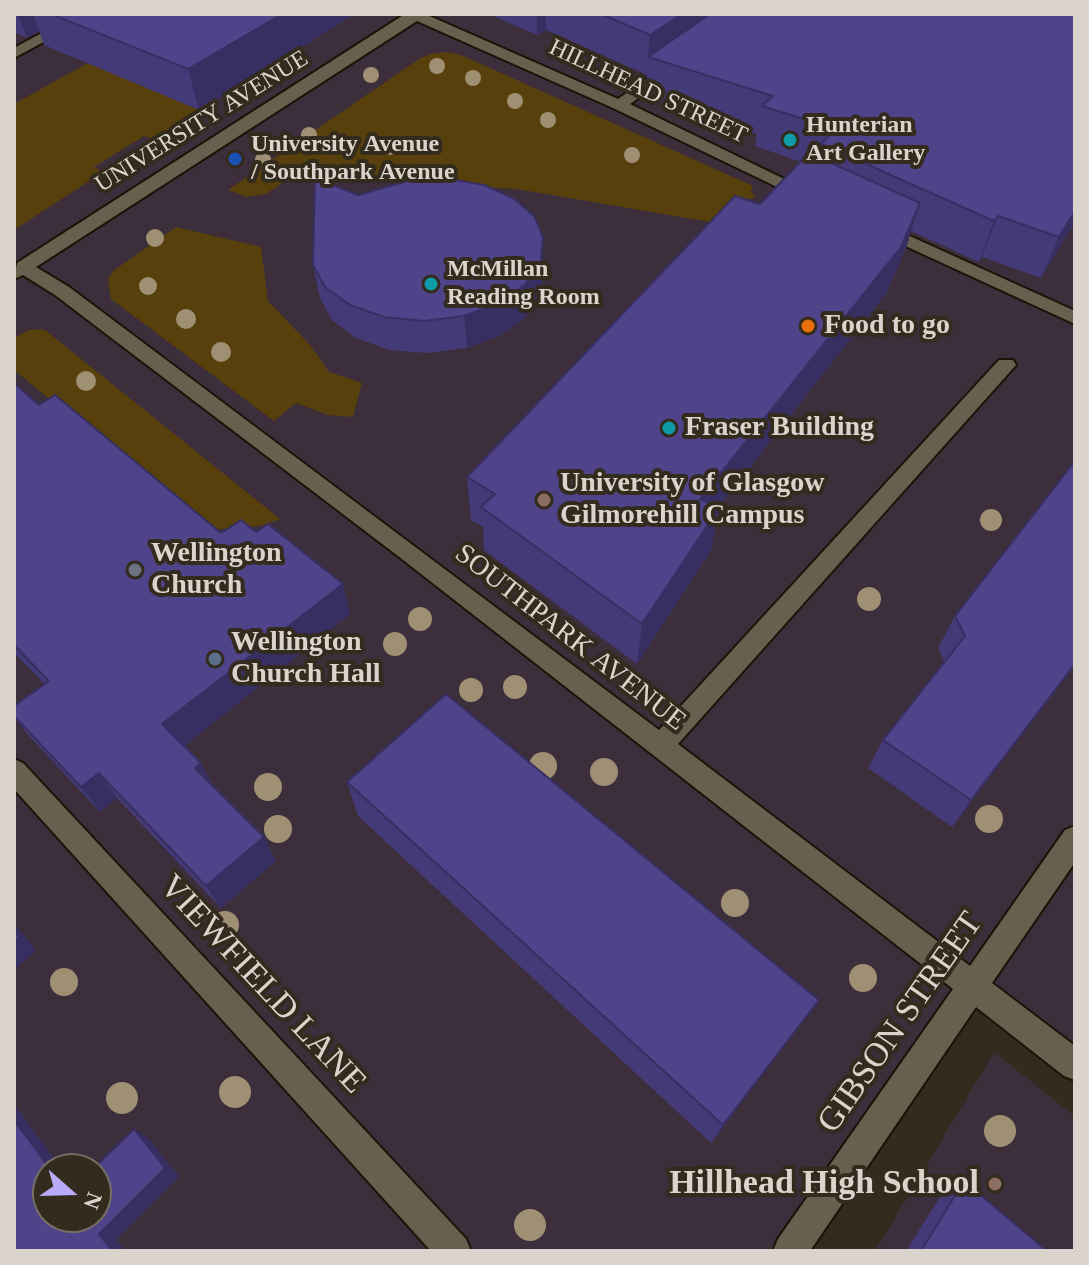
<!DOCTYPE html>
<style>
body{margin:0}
#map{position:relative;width:1089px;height:1265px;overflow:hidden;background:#332b1d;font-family:"Times New Roman",serif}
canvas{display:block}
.frame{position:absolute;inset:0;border:16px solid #dad4cc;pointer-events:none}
.north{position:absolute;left:32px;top:1153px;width:80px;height:80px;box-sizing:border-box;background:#332b1d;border:2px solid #766f63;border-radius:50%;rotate:110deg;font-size:22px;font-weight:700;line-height:32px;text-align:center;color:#dad4cc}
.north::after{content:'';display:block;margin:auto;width:28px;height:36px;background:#b9abf7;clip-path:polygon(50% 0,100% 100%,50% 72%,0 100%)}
</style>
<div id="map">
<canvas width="1089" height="1265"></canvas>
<div class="frame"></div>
<div class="north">N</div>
</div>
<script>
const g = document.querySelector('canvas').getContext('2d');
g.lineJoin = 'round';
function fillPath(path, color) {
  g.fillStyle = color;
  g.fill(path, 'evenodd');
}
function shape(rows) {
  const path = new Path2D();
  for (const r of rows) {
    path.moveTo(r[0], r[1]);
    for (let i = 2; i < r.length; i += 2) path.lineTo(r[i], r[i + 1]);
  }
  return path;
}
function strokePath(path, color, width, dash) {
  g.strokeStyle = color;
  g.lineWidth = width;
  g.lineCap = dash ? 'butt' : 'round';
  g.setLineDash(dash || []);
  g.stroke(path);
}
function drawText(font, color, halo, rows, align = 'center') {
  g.font = font + ' "Times New Roman",serif';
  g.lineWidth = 8;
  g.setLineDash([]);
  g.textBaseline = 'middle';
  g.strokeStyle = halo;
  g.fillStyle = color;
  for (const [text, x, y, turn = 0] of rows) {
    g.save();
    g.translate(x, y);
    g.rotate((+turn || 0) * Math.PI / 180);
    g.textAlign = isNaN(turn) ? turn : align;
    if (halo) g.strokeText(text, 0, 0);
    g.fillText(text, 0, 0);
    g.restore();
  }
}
fillPath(shape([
 [14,14,1075,14,1075,1065,972,987,790,1251,14,1251],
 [48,1169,96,1169,96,1217,48,1217],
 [994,1052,1075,1116,1075,1251,875,1251]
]), '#3d2e3b');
fillPath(shape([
 [447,52,461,55,753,186,751,192,756,196,738,206,722,224,517,189,399,183,298,172,266,194,247,197,228,190,419,59,430,54],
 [88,63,199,110,153,139,144,136,94,167,103,172,14,230,14,104],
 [176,227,261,247,268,301,310,345,329,372,362,383,353,417,328,415,296,403,274,421,111,299,108,279,113,271],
 [40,329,45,330,280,519,260,526,209,530,14,370,14,338,29,330]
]), '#58400c');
const minor = shape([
 [77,14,95,14,14,58,14,48,77,14],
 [405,14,425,14,618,99,668,64,678,64,678,70,630,104,817,195,808,200,802,199,613,108,417,21,36,267,69,287,659,730,999,360,1013,360,1016,365,678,744,970,966,1065,830,1075,826,1075,862,992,983,1075,1046,1075,1080,1064,1076,976,1007,810,1251,773,1251,778,1239,953,989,398,556,55,295,23,275,14,279,17,263,405,14],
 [881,223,1075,311,1075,324,875,232,872,228,875,224,881,223],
 [14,759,23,763,466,1239,471,1251,431,1251,14,789,14,759]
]);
strokePath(minor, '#1a1306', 4);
fillPath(minor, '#685f4f');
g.fillStyle = '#9f8f73';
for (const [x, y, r] of [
 [437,66,8],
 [371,75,8],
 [473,78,8],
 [515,101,8],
 [548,120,8],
 [309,135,8],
 [390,147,8],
 [632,155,8],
 [263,160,8],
 [155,238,9],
 [148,286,9],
 [186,319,10],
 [221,352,10],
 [86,381,10],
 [991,520,11],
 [869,599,12],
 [420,619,12],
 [395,644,12],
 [515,687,12],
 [471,690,12],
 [543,766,14],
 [604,772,14],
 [268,787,14],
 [989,819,14],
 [278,829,14],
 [735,903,14],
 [225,925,14],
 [863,978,14],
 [64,982,14],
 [235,1092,16],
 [122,1098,16],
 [1000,1131,16],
 [530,1225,16]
]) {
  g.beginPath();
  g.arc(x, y, r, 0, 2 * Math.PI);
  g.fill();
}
fillPath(shape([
 [14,14,355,14,199,110,44,45,39,31,27,38,14,32],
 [488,14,1075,14,1075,222,1041,278,982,257,979,262,911,231,906,248,887,292,719,507,711,550,637,664,484,550,483,527,471,520,467,477,760,204,801,162,755,146,757,134,645,97,647,75,546,30,537,35],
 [358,195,543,237,543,270,541,294,525,318,501,335,467,348,428,353,389,350,356,338,332,320,320,298,313,265],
 [14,383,39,405,221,533,256,532,343,584,350,614,184,746,201,763,215,788,276,861,221,908,117,798,100,812,30,737,14,717,14,706,45,684,14,653],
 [1075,461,1075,665,952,827,868,768,883,740,944,661,938,648,955,616],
 [347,782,819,1000,711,1143,358,816],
 [964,1181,1047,1251,906,1251,943,1192]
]), '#443a77');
fillPath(shape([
 [18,14,33,14,39,31,27,38],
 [282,14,355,14,199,110,188,69],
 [537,14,546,14,546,30,537,35],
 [682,14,735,14,648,57,650,35],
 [920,203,906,248,887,292,692,541,700,499],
 [1075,211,1075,222,1041,278,1059,237],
 [998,216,982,257,979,262,994,221],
 [543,237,543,270,541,294,525,318,501,335,467,348,464,316],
 [719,508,711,550,637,664,642,624],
 [343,584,350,614,178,751,162,724],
 [1075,664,1075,665,952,827,971,800],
 [201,763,215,789,195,768],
 [99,773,117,798,100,812,81,787],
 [264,837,276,861,221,908,206,886],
 [14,923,36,951,14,970],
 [819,1000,801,1024,711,1143,723,1125],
 [14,1104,62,1169,50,1169,14,1120],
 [134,1129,149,1139,179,1176,116,1239,125,1251,112,1251,99,1234]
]), '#372f61');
const building = shape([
 [51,14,282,14,188,69,51,14],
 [601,14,682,14,650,35,601,14],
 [710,14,1075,14,1075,211,1059,237,998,216,994,221,821,144,835,129,762,106,773,96,648,57,710,14],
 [809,153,920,203,901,247,700,499,719,508,642,624,481,507,495,494,467,477,735,196,760,204,809,153],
 [315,178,358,195,415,179,450,179,484,185,513,198,534,216,543,237,541,261,525,285,500,303,464,316,424,321,384,317,350,305,325,287,313,265,315,178],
 [14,383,39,405,55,395,221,533,241,520,256,532,268,524,343,584,162,724,201,763,195,768,264,837,206,886,99,773,81,787,14,716,14,706,49,681,14,645,14,383],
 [1075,461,1075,664,971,800,883,740,965,636,955,616,1075,461],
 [446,694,819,1000,723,1125,347,782,446,694],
 [14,930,19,937,14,941,14,930],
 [14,1120,50,1169,48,1169,48,1217,96,1217,96,1169,93,1169,134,1129,165,1168,99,1234,112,1251,14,1251,14,1120],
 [964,1181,1047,1251,921,1251,964,1181]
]);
fillPath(building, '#4f438a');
strokePath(building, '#372f61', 2);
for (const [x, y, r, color] of [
 [790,140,8,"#0f9aa8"],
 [235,159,8,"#1a4fb4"],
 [431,284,8,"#0f9aa8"],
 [808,326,8,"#e8710a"],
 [669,428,8,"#0f9aa8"],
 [544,500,8,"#8d6e63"],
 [135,570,8,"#6b7280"],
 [215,659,8,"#5c6f8a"],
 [995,1184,8,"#8d6e63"]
]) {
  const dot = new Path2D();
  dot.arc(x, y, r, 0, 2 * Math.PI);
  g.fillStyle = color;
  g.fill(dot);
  strokePath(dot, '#332b1d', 3);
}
drawText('24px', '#dad4cc', '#332b1d', [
 ["HILLHEAD STREET",648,92,25],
 ["UNIVERSITY AVENUE",202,122,-32]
]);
drawText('bold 24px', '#dad4cc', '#332b1d', [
 ["Hunterian",806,126],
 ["Art Gallery",806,154],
 ["University Avenue",251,145],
 ["/ Southpark Avenue",251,173],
 ["McMillan",447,270],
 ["Reading Room",447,298]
], 'left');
drawText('bold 28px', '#dad4cc', '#332b1d', [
 ["Food to go",824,326],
 ["Fraser Building",685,428],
 ["University of Glasgow",560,484],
 ["Gilmorehill Campus",560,516],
 ["Wellington",151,554],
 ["Church",151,586],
 ["Wellington",231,643],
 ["Church Hall",231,675]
], 'left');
drawText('28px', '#dad4cc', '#332b1d', [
 ["SOUTHPARK AVENUE",570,638,38]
]);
drawText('34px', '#dad4cc', '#332b1d', [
 ["VIEWFIELD LANE",262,985,47],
 ["GIBSON STREET",901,1023,-55]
]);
drawText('bold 34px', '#dad4cc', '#332b1d', [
 ["Hillhead High School",979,1184]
], 'right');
</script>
